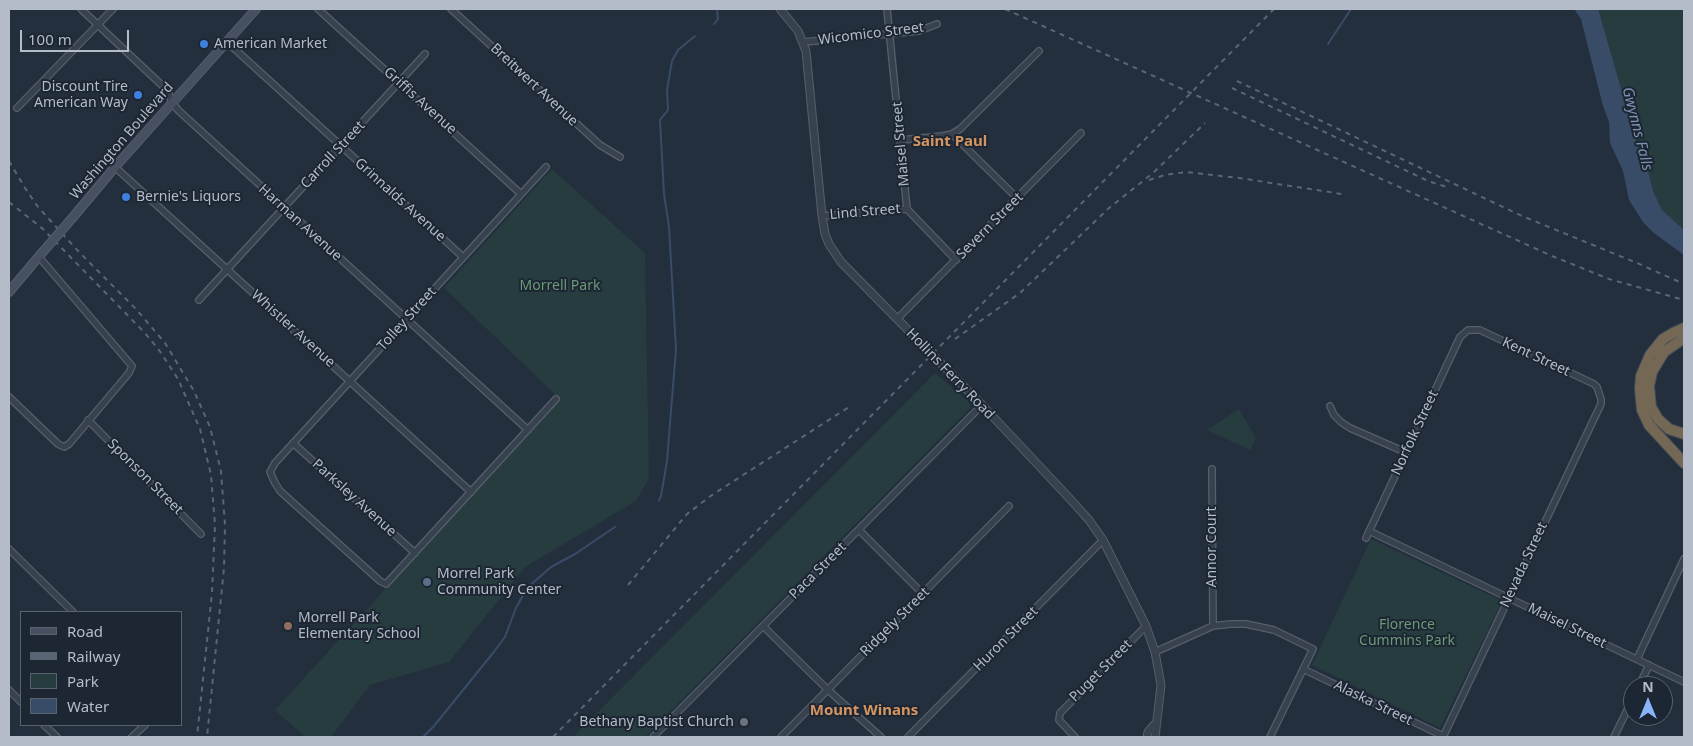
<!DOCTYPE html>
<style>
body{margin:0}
#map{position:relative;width:1693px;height:746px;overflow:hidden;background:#242f3e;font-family:"Noto Sans",sans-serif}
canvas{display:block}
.frame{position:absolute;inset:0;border:10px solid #b4bcc9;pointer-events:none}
.legend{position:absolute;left:20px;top:611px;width:162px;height:115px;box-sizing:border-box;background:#1d2633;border:1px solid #59626f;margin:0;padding:6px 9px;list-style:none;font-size:15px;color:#b4bcc9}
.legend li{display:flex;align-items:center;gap:10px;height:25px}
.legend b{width:25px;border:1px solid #59626f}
.north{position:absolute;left:1623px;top:676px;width:50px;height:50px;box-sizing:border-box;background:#1d2633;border:1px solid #59626f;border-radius:50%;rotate:0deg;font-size:14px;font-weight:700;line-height:20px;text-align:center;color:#b4bcc9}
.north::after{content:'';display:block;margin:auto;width:18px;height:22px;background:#8ab4f8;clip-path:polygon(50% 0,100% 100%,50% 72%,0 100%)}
.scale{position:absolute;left:20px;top:30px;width:109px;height:22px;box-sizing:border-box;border:2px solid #b4bcc9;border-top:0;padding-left:6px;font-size:15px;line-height:18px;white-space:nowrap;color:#b4bcc9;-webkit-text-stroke:4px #1d2633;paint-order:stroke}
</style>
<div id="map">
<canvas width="1693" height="746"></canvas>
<div class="frame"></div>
<ul class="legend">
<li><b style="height:6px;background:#465061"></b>Road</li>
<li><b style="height:6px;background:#5a6575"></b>Railway</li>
<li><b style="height:14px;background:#263c3f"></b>Park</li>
<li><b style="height:14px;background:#394c67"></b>Water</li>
</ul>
<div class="north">N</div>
<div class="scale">100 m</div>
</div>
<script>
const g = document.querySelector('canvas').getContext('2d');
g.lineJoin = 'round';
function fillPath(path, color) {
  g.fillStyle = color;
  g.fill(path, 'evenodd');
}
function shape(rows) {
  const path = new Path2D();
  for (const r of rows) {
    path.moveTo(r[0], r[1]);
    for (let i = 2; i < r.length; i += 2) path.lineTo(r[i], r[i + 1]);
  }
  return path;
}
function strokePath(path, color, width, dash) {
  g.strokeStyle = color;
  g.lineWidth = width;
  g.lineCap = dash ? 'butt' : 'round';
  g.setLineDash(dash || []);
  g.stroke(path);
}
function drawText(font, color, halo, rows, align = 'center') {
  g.font = font + ' "Noto Sans",sans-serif';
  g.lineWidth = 4;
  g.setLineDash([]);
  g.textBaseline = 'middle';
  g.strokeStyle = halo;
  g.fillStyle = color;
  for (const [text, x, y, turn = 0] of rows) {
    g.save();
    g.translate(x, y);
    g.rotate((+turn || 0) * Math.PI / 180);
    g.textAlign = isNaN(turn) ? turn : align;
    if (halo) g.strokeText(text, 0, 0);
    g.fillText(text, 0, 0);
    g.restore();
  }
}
fillPath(shape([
 [1598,9,1684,9,1684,230,1662,210,1653,191,1648,171,1639,151],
 [552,169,645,253,649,478,636,501,525,567,449,662,370,685,331,737,305,737,275,710,559,398,444,288],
 [935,373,971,404,970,408,645,737,573,737],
 [1239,409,1256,438,1250,450,1207,430],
 [1371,539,1502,601,1440,728,1312,665]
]), '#263c3f');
fillPath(shape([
 [1574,9,1598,9,1599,12,1639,151,1648,171,1653,191,1662,210,1684,230,1684,255,1654,233,1643,222,1629,200,1623,171,1610,143,1609,122,1603,106,1581,19]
]), '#394c67');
strokePath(shape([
 [714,24,718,19,717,9],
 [1328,44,1351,9],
 [659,501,661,496,667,461,676,349,669,227,664,194,660,120,668,110,667,90,672,61,678,50,695,36],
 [423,737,434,726,493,653,505,637,516,608,527,588,551,567,575,554,615,527]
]), '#394c67', 2);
const minor = shape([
 [81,9,168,91,172,103,179,111,528,430],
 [318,9,521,194],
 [451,9,600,145,620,157],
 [887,9,907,209,956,260],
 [227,42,463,257],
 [804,42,919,31,937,24],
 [17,108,113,9],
 [952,134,1017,198],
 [901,140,942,136,952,134,960,129,1039,51],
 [115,167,471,492],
 [546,167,275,463,270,472,275,483,280,491,380,581,386,584,556,399],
 [822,216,907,209],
 [199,300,425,54],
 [897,319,1081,133],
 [9,397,58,444,64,447,69,444,129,373,132,366,39,257],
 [1330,406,1334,415,1341,422,1350,428,1405,452],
 [88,420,201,534],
 [293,443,415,553],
 [1212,469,1213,626],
 [859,530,923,594],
 [1369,531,1684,682],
 [1366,538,1460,337,1468,330,1480,330,1594,384,1597,387,1601,399,1601,404,1443,737],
 [9,549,73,612],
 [763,626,828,690,881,737],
 [1155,652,1213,626,1231,624,1246,624,1274,630,1313,649,1270,737],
 [1637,659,1684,559],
 [1303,669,1443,736],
 [1639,686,1649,665],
 [9,690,21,702],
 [44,725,57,737],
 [132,737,145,725],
 [653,737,982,405],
 [781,737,1009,506],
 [908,737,1103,540],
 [1075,737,1059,720,1060,713,1146,626],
 [1614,737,1633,698]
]);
const tertiary = shape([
 [780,9,798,31,806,51,822,216,825,234,829,244,841,262,982,405,1071,500,1089,520,1103,540,1146,626,1155,652,1161,685,1155,737],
 [1147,737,1148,732,1155,724]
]);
const secondary = shape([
 [74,216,115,167,256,9],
 [9,292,41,254]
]);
const motorway = shape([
 [1684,328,1675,332,1663,339,1650,355,1641,376,1640,389,1642,410,1649,425,1684,463],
 [1684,338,1664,352,1652,372,1649,386,1651,407,1658,419,1669,429,1684,434]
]);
strokePath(minor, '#565f6c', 8);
strokePath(tertiary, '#565f6c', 9);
strokePath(secondary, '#565f6c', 10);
strokePath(motorway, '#434c59', 12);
strokePath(minor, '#38414e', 5.5);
strokePath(tertiary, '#38414e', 7);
strokePath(secondary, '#465061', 8);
strokePath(motorway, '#746855', 10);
strokePath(shape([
 [1005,9,1552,256,1609,279,1684,300],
 [1237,81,1522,216,1637,263,1684,284],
 [1232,88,1428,181,1450,188],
 [9,161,25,188,38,207,79,252,136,309,165,343,194,391,210,427,221,471,225,525,224,568,207,737],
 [1149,180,1165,175,1186,172,1239,178,1342,194],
 [9,202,43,229,144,332,159,350,178,379,200,429,211,475,215,525,212,593,197,737],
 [955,339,1020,293,1109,208,1153,173,1205,123],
 [628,585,687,514,712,495,849,407],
 [553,737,1274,9]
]), '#5a6575', 2, [5, 5]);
const secondaryBridge = shape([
 [41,254,74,216]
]);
strokePath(secondaryBridge, '#565f6c', 10, []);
strokePath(secondaryBridge, '#465061', 8);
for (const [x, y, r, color] of [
 [204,44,5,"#3f7fe0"],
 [138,95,5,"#3f7fe0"],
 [126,197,5,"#3f7fe0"],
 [427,582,5,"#5c6f8a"],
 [288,626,5,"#8d6e63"],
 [744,722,5,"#6b7280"]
]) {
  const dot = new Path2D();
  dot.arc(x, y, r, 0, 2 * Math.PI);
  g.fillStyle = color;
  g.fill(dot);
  strokePath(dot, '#1d2633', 2);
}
drawText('14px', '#b4bcc9', '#1d2633', [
 ["Wicomico Street",871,34,-7],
 ["Breitwert Avenue",534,85,43],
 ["Griffis Avenue",420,101,42],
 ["Washington Boulevard",122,141,-49],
 ["Maisel Street",901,144,-95],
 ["Carroll Street",333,155,-47],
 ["Grinnalds Avenue",400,200,42],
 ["Lind Street",865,212,-5],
 ["Harman Avenue",300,223,42],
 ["Severn Street",990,226,-45],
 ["Tolley Street",407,319,-48],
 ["Whistler Avenue",293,329,42],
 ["Kent Street",1536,357,25],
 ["Hollins Ferry Road",950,374,46],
 ["Norfolk Street",1415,433,-65],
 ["Sponson Street",145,477,45],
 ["Parksley Avenue",354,498,42],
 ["Annor Court",1212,547,-90],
 ["Nevada Street",1524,565,-65],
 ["Paca Street",818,571,-45],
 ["Ridgely Street",895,622,-45],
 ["Maisel Street",1567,626,26],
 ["Huron Street",1006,639,-45],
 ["Puget Street",1101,671,-45],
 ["Alaska Street",1373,703,26]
]);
drawText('14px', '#b4bcc9', '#1d2633', [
 ["American Market",214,44],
 ["Discount Tire",128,87,"right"],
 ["American Way",128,103,"right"],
 ["Bernie's Liquors",136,197],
 ["Morrel Park",437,574],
 ["Community Center",437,590],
 ["Morrell Park",298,618],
 ["Elementary School",298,634],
 ["Bethany Baptist Church",734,722,"right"]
], 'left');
drawText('14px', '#6b9a76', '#1d2633', [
 ["Morrell Park",560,286],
 ["Florence",1407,625],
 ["Cummins Park",1407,641]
]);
drawText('italic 15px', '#7c92b1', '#1d2633', [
 ["Gwynns Falls",1637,129,76]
]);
drawText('bold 15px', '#d59563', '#1d2633', [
 ["Saint Paul",950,142],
 ["Mount Winans",864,711]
]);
</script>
